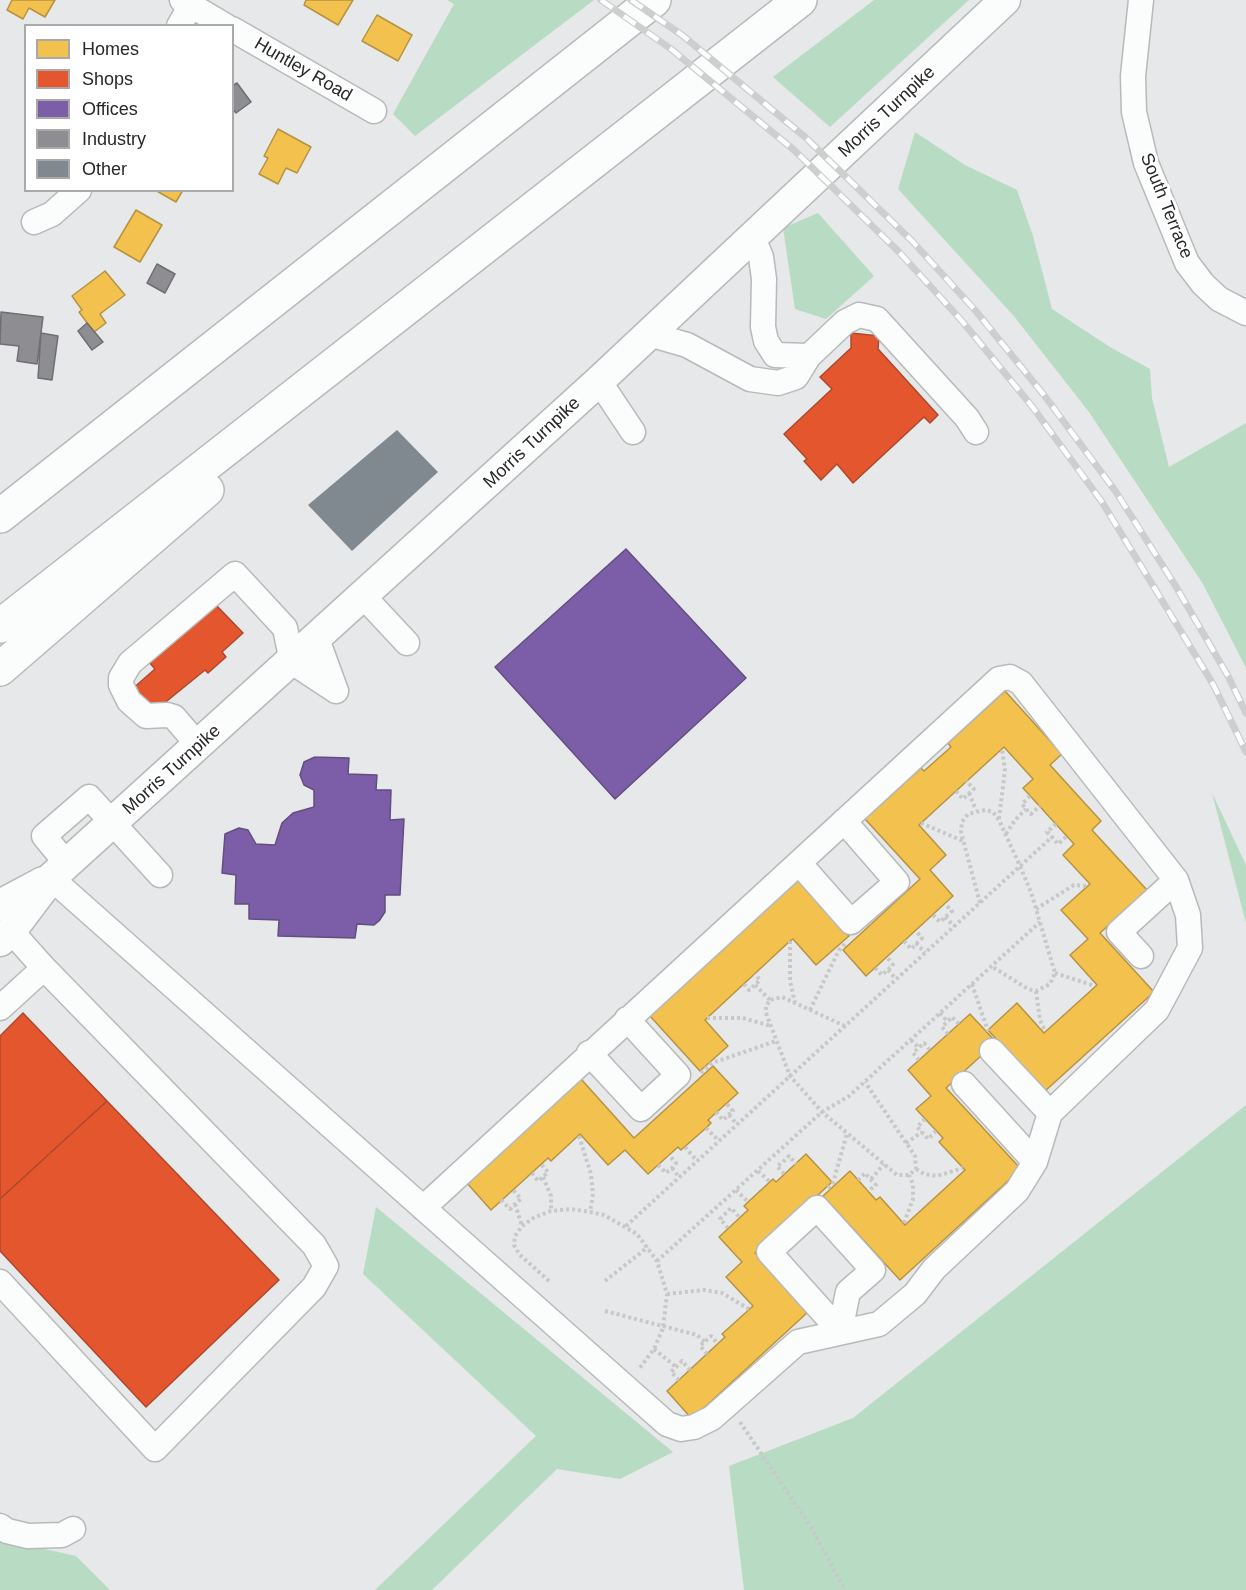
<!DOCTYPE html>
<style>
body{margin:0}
#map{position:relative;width:1246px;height:1590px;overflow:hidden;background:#e7e8e9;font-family:Arial,sans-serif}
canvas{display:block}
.legend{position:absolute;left:24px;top:24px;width:210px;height:168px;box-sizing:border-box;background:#fff;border:2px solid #a9a9a9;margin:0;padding:8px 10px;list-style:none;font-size:18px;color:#282829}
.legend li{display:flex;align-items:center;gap:12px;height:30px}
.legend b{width:30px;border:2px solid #a9a9a9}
</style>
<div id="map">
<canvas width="1246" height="1590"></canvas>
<ul class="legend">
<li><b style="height:16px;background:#f2c14e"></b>Homes</li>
<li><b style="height:16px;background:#e4572e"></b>Shops</li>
<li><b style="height:16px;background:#7b5ea7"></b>Offices</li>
<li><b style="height:16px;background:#8d8d92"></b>Industry</li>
<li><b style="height:16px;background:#818990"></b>Other</li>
</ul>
</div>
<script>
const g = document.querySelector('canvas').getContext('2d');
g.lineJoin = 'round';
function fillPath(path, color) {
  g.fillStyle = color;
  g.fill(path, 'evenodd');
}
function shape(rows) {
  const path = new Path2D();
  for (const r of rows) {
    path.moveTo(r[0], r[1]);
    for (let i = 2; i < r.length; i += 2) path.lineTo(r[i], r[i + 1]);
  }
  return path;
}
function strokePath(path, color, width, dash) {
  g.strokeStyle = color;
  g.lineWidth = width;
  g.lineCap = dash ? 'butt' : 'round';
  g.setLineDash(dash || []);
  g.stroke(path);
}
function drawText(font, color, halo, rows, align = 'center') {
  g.font = font + ' Arial,sans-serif';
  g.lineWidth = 6;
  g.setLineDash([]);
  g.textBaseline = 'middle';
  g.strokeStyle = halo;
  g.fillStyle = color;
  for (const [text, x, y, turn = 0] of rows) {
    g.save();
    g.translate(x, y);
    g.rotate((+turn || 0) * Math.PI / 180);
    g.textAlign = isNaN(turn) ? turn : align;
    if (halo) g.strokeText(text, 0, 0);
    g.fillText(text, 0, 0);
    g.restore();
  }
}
fillPath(shape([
 [447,0,594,0,415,136,393,114,454,4],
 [874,0,969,0,830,127,773,77],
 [915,132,965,165,1017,190,1033,236,1052,309,1110,347,1150,369,1152,398,1169,467,1246,423,1246,668,1203,584,1089,412,1013,315,898,189],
 [818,213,874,276,826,319,795,309,783,228],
 [1212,793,1246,865,1246,923],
 [1246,1105,1246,1590,744,1590,729,1466,853,1418],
 [376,1207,673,1452,620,1479,557,1469,432,1590,375,1590,536,1436,363,1274],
 [0,1539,76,1556,110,1590,0,1590]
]), '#b8dbc4');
const homes = shape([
 [12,0,55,0,45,17,29,8,23,19,7,10,12,0],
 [306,0,353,0,338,25,304,5,306,0],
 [377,15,412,35,398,61,362,41,377,15],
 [278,129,311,147,297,173,286,168,278,184,259,174,268,158,264,156,278,129],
 [155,190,183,190,176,202,155,190],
 [136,210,162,225,140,262,114,247,136,210],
 [105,271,125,295,100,314,106,323,94,332,79,312,82,310,72,296,105,271],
 [1005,691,1062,754,1050,765,1101,821,1092,830,1147,890,1100,933,1154,992,1044,1092,988,1030,1017,1003,1044,1033,1097,985,1070,955,1088,939,1061,910,1090,884,1063,855,1074,844,1023,788,1033,779,1004,747,919,825,946,855,930,870,953,896,866,976,843,950,920,879,865,819,921,768,924,771,951,747,948,743,1005,691],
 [798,880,849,936,816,965,793,939,790,941,705,1020,728,1046,700,1071,650,1016,798,880],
 [970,1014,996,1042,946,1088,1021,1169,900,1280,823,1196,850,1171,876,1200,880,1197,905,1225,965,1170,939,1142,943,1138,916,1109,931,1096,908,1070,970,1014],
 [713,1066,738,1093,708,1120,711,1123,706,1128,681,1150,678,1147,648,1174,625,1150,608,1165,580,1134,551,1161,548,1158,491,1210,466,1182,581,1079,634,1138,713,1066],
 [806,1154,832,1182,755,1253,809,1311,692,1419,667,1391,725,1337,722,1334,753,1306,726,1277,742,1262,719,1237,748,1210,744,1206,748,1202,773,1179,776,1182,806,1154]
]);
fillPath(homes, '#f2c14e');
strokePath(homes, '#b59343', 1.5);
const shops = shape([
 [851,333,879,336,878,349,938,415,930,423,924,417,853,483,837,464,821,480,804,461,807,459,784,434,832,389,820,377,851,348,851,333],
 [216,605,243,633,222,652,226,657,208,673,205,670,151,714,130,691,155,669,149,662,216,605],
 [23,1013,107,1101,0,1199,0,1036,23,1013],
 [107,1101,279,1280,146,1407,0,1251,0,1199,107,1101]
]);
fillPath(shops, '#e4572e');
strokePath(shops, '#ac492c', 1.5);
const offices = shape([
 [626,549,746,678,615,799,495,667,626,549],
 [315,757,349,758,348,774,377,775,376,790,391,790,390,820,404,819,400,895,385,895,385,912,379,921,374,925,357,924,355,938,278,936,279,920,249,919,249,904,235,904,236,875,222,873,225,834,239,828,248,830,256,844,275,845,282,823,293,813,314,807,314,790,304,785,300,775,304,762,315,757]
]);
fillPath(offices, '#7b5ea7');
strokePath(offices, '#624e81', 1.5);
const industry = shape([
 [237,83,251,102,236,113,232,108,232,86,237,83],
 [157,264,175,274,165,293,147,283,157,264],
 [1,312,43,317,37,364,17,361,19,346,0,344,1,312],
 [87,323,103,342,92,350,78,331,87,323],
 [41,333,58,336,52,380,38,378,41,333]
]);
fillPath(industry, '#8d8d92');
strokePath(industry, '#6f6f72', 1.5);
fillPath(shape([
 [397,430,438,472,352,551,308,505]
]), '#818990');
const minor = shape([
 [182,0,226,26],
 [1141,0,1133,76,1134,112,1146,163,1187,263,1203,284,1219,299,1246,313],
 [179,26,191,5],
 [232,29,374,111],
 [34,222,52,214,79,190],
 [753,238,761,257,764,279,763,327,766,341,775,355,809,356],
 [649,334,687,345,750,379,778,383,796,377,809,356,845,322,859,315,877,319,967,418,976,432],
 [599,381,633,432],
 [364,597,407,643],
 [317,639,336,691],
 [199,746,174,717,167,715,146,716,129,701,121,685,121,678,130,663,235,574,285,628,292,662,336,691],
 [799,863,851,922,897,882,844,821],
 [67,864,44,836,89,797,160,875],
 [51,878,667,1424,681,1429,694,1427,712,1418,798,1342,879,1324,915,1294,934,1269,1017,1191,1035,1162,1050,1113,1157,1010,1190,948,1188,915,1176,880,1021,683,1010,677,999,679,423,1208],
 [1141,956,1119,932,1176,880],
 [0,1008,44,968,11,931],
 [992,1051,1050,1113],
 [589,1053,641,1109,678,1075,627,1019],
 [964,1084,1035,1162],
 [817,1208,873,1270,848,1292,840,1331,769,1252,817,1208],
 [0,1282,155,1449,314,1287,326,1266,314,1245,44,968],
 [0,1526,7,1531,28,1536,62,1535,73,1529]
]);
const major = shape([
 [0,905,43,882],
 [0,941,11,931,51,878,599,381,1005,0]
]);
const highway = shape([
 [0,516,654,0],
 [0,626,800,0],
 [0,669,207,490]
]);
strokePath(minor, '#b8b9ba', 27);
strokePath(major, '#b8b9ba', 33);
strokePath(highway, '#b8b9ba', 36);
strokePath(shape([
 [956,791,963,799,974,789,966,781],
 [969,793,976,810],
 [1030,796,1022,804,1026,809,1031,814,1040,806],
 [999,819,1005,770,1002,749],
 [921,823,963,841],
 [1056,824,1047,832,1052,837,1058,844,1067,836],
 [1006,834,1015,820,1026,809],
 [980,903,961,832,962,822,968,814,985,810,993,812,999,820,1020,866,1031,892,1055,973,1050,984,1036,991,1028,989,991,966],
 [1036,909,1074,885,1088,886],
 [933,915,940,922,952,911,945,904],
 [945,917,954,926],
 [790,941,790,981,795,1003],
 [904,941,911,949,922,938,916,931],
 [916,943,925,953],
 [875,968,882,975,893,965,887,957],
 [888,970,896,979],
 [1055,973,1095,986],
 [744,984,749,990,760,980,755,974],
 [972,984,988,1031],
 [755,985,770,1000],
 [1036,991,1040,1020,1045,1031],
 [810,1010,839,950,846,943],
 [940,1013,948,1022],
 [707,1018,743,1018,771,1026],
 [845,1026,782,997,770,1000,766,1006,766,1013,790,1076,822,1112,897,1175,909,1175,916,1169,915,1156,865,1082],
 [948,1034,942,1027,952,1017,959,1024],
 [911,1040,919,1048],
 [919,1060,913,1053,924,1043,930,1050],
 [701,1073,712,1063,776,1041],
 [716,1112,723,1120,733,1111,726,1103],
 [729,1115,737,1124],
 [925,1119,917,1127,928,1139,936,1131],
 [706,1128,719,1141],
 [579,1136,591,1174,593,1194,590,1212],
 [906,1143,922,1132],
 [685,1147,697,1161],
 [658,1165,666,1173,672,1168,676,1163,669,1155],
 [672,1168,679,1177],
 [916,1169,924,1174,937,1176,963,1168],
 [758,1171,770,1182],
 [532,1173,538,1181,543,1177,548,1172,541,1164],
 [784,1174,777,1166,783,1162,789,1156,796,1164],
 [543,1177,551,1196,551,1211],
 [871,1179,884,1164],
 [858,1180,865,1173,876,1185,868,1191],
 [828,1188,833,1183,847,1133],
 [736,1190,748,1202],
 [501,1200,510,1209,515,1204,521,1199,513,1190],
 [515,1204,522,1226],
 [904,1223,913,1199,913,1184,909,1175],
 [626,1226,1052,837],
 [728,1228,720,1219,731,1208,740,1218],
 [657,1261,822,1112,849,1096,1040,922],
 [549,1281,519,1254,514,1245,515,1236,522,1226,535,1217,551,1211,571,1209,590,1212,604,1215,637,1234,657,1261,667,1294,663,1328,654,1349,639,1369],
 [605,1281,648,1247],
 [667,1294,704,1290,722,1293,749,1309],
 [605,1311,697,1335,705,1342],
 [654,1349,676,1367],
 [707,1354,700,1346,711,1336,718,1344],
 [679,1380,671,1372,682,1361,690,1370],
 [740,1422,811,1527,845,1590]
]), '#c8c8c9', 4, [3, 3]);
strokePath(minor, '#fbfcfc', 24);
strokePath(major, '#fbfcfc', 30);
strokePath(highway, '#fbfcfc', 33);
const rail = shape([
 [601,0,671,49,794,150,899,252,962,321,1031,405,1102,502,1213,684,1246,752],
 [631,0,682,35,805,137,912,241,975,310,1044,395,1116,492,1175,585,1228,676,1246,713]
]);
strokePath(rail, '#cecece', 7);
strokePath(rail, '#fff', 4.5, [14]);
drawText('18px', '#282829', '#fff', [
 ["Huntley Road",303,70,30],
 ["Morris Turnpike",887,112,-43],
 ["South Terrace",1166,206,68],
 ["Morris Turnpike",532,443,-43],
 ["Morris Turnpike",172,770,-42]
]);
</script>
